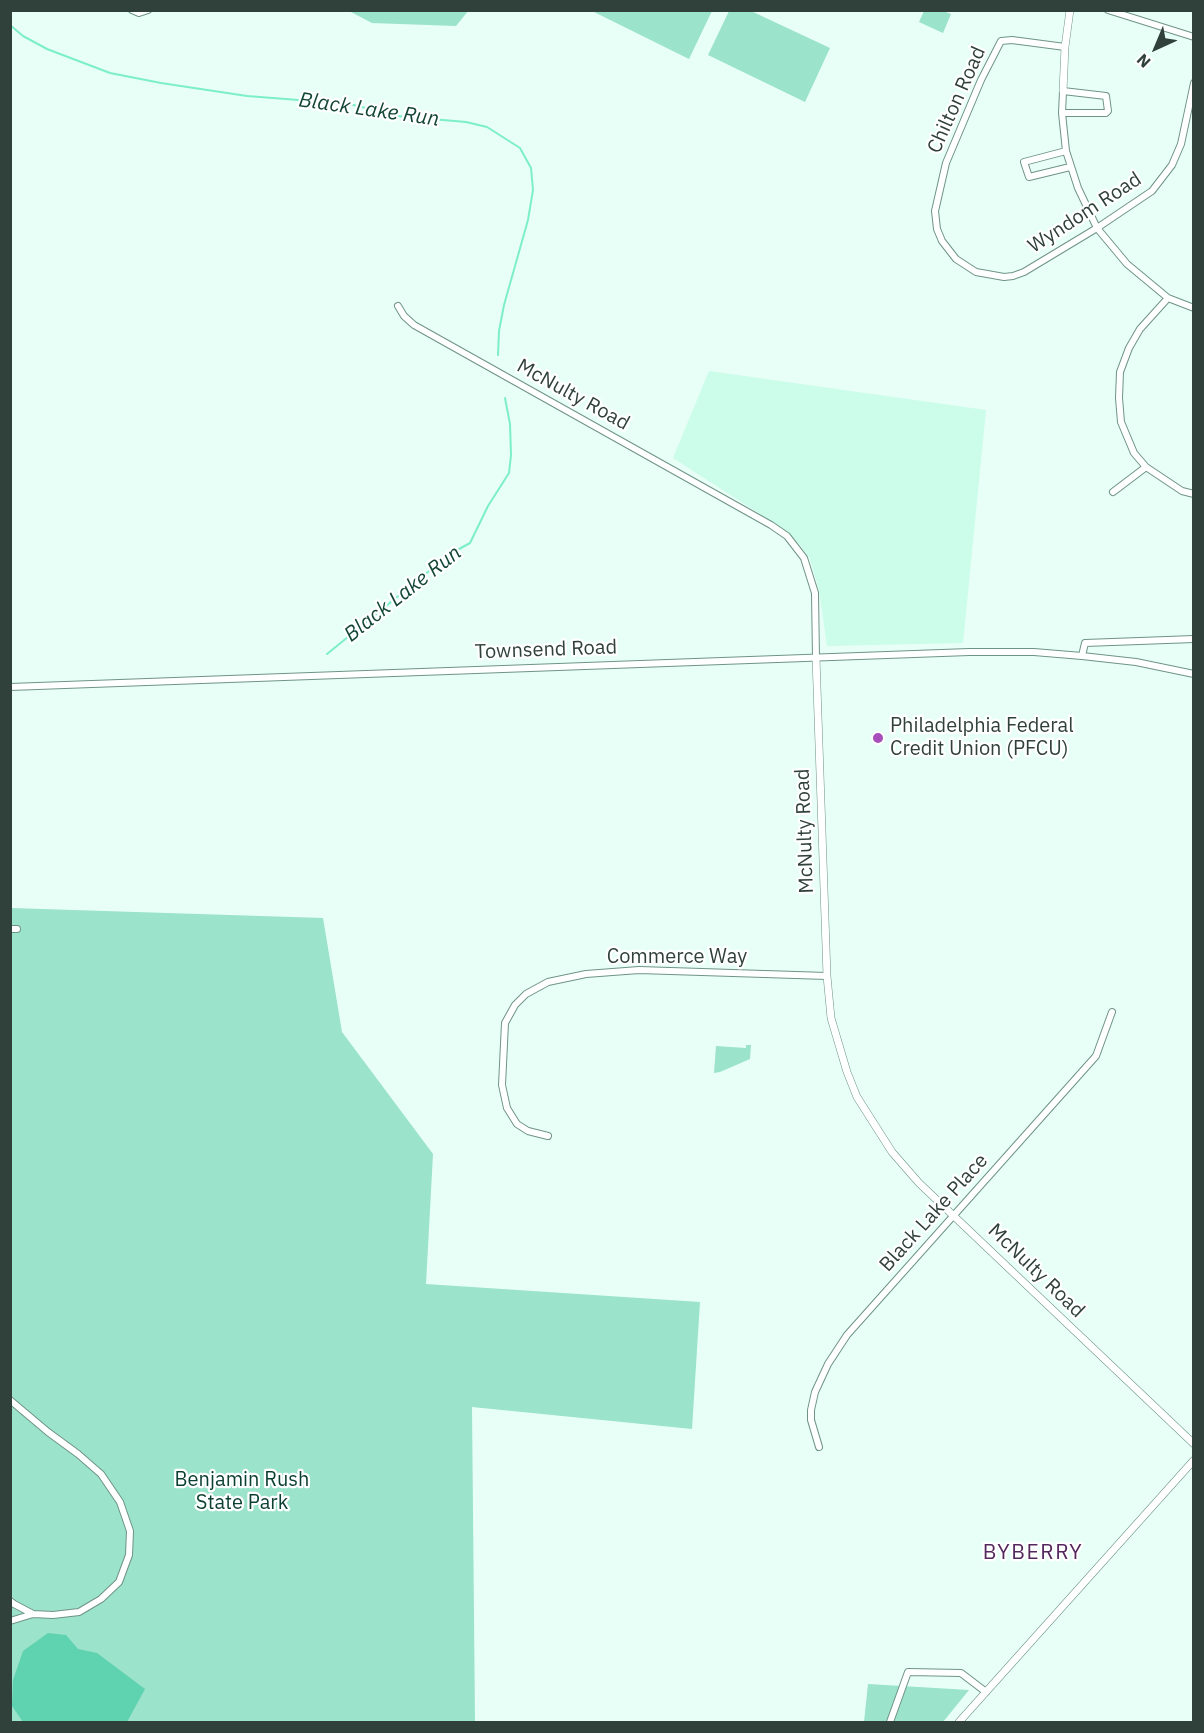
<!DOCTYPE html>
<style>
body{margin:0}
#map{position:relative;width:1204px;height:1733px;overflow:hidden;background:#e7fff6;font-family:"IBM Plex Sans",sans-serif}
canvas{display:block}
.frame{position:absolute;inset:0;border:12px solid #30403a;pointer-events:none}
.north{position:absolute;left:1126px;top:18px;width:60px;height:60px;-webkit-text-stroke:4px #fff;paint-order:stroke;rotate:224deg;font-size:16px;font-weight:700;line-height:24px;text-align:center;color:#30403a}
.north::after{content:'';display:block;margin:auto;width:21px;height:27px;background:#30403a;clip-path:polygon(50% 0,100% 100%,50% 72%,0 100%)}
</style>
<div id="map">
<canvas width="1204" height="1733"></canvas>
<div class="frame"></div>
<div class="north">N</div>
</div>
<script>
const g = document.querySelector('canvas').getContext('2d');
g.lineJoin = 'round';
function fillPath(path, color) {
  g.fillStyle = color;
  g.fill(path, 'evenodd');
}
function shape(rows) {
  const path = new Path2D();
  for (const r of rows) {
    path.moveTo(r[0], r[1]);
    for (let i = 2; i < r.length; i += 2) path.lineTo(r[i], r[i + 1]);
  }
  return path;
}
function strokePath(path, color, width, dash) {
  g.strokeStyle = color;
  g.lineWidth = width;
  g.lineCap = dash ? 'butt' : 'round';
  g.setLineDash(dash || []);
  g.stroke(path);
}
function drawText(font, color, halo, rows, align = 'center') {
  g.font = font + ' "IBM Plex Sans",sans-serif';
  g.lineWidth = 4.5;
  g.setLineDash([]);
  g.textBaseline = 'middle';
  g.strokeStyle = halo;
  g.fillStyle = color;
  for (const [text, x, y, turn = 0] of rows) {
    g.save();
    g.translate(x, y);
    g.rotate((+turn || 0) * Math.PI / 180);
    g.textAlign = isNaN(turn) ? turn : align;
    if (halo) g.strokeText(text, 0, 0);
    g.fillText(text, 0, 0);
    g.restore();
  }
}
fillPath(shape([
 [709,371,986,410,963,643,827,646,819,590,810,559,800,545,774,523,673,458]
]), '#ccfcea');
fillPath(shape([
 [349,11,468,11,456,26,372,23],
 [592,11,712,11,689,59],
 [729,11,751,11,830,48,805,102,708,55],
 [924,11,943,11,951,14,943,33,919,22],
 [11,908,323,918,342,1032,433,1154,426,1284,700,1302,692,1429,472,1407,475,1722,11,1722],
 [746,1045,751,1045,750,1059,720,1072,714,1073,716,1046,746,1048],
 [868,1684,969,1690,943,1722,864,1722]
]), '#9be3ca');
fillPath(shape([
 [48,1633,66,1635,78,1649,97,1653,145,1689,127,1722,23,1722,12,1706,13,1680,23,1651]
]), '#5fd2af');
strokePath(shape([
 [10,25,23,36,47,49,110,73,161,83,247,96,350,104,397,116,466,122,487,127,520,148,531,168,533,190,528,220,504,305,499,331,498,355],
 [327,654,450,554,470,543,488,506,509,473,511,455,510,424,505,398]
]), '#7deeca', 2);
const minor = shape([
 [132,10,139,13,148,10],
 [1108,10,1194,37],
 [1065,47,1012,40,1001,41,981,80,946,163,935,211,937,229,942,241,956,259,976,272,1004,277,1013,276,1024,272,1097,228,1152,191,1172,165,1181,144,1194,83],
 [1062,113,1106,113,1108,111,1106,96,1063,91,1062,113,1066,151,1078,188,1097,228,1127,264,1168,298,1194,308],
 [1066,151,1024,162,1029,177,1070,167],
 [1168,298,1140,329,1129,348,1120,372,1119,398,1121,422,1134,453,1146,467,1182,491,1194,494],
 [398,306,404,316,414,325,771,525,787,536,804,558,815,593,816,658],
 [1113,492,1146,467],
 [1082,656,1085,643,1194,639],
 [10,687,969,652,1034,652,1082,656,1136,662,1194,674],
 [10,929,17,929],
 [548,1136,528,1131,517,1124,507,1108,502,1085,505,1023,515,1005,526,994,548,982,586,974,639,970,827,976],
 [10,1400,48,1432,78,1454,101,1474,120,1502,130,1531,129,1555,119,1582,101,1599,79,1612,53,1615,33,1614,10,1621],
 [819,1447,811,1420,811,1410,815,1392,828,1364,847,1335,1096,1056,1112,1012],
 [10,1601,14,1604,33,1614],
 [890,1722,908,1672,961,1673,986,1692]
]);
const tertiary = shape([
 [1063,91,1065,47,1070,10],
 [816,658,827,976,831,1018,847,1072,857,1097,892,1152,919,1183,1194,1444],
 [959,1722,1194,1460]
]);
strokePath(minor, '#6f9487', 8);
strokePath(tertiary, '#6f9487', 8);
strokePath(minor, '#fff', 6);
strokePath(tertiary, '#fff', 7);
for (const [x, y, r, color] of [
 [878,738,6,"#a74eba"]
]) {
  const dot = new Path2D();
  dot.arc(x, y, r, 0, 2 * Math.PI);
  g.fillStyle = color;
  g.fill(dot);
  strokePath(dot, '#fff', 2);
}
drawText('20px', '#30403a', '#fff', [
 ["Chilton Road",957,100,-66],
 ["Wyndom Road",1085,213,-33],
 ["McNulty Road",573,395,29],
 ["Townsend Road",546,650,-2],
 ["McNulty Road",805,831,-92],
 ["Commerce Way",677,957],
 ["Black Lake Place",934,1213,-48],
 ["McNulty Road",1036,1271,44]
]);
drawText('20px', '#30403a', '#fff', [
 ["Philadelphia Federal",890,726],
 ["Credit Union (PFCU)",890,749]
], 'left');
drawText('20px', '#0b3f31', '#fff', [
 ["Benjamin Rush",242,1480],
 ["State Park",242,1503]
]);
drawText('italic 21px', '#134637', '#fff', [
 ["Black Lake Run",369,110,8],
 ["Black Lake Run",403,594,-38]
]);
g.letterSpacing = '1.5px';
drawText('21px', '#54285d', '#fff', [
 ["BYBERRY",1033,1553]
]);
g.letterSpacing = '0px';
</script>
